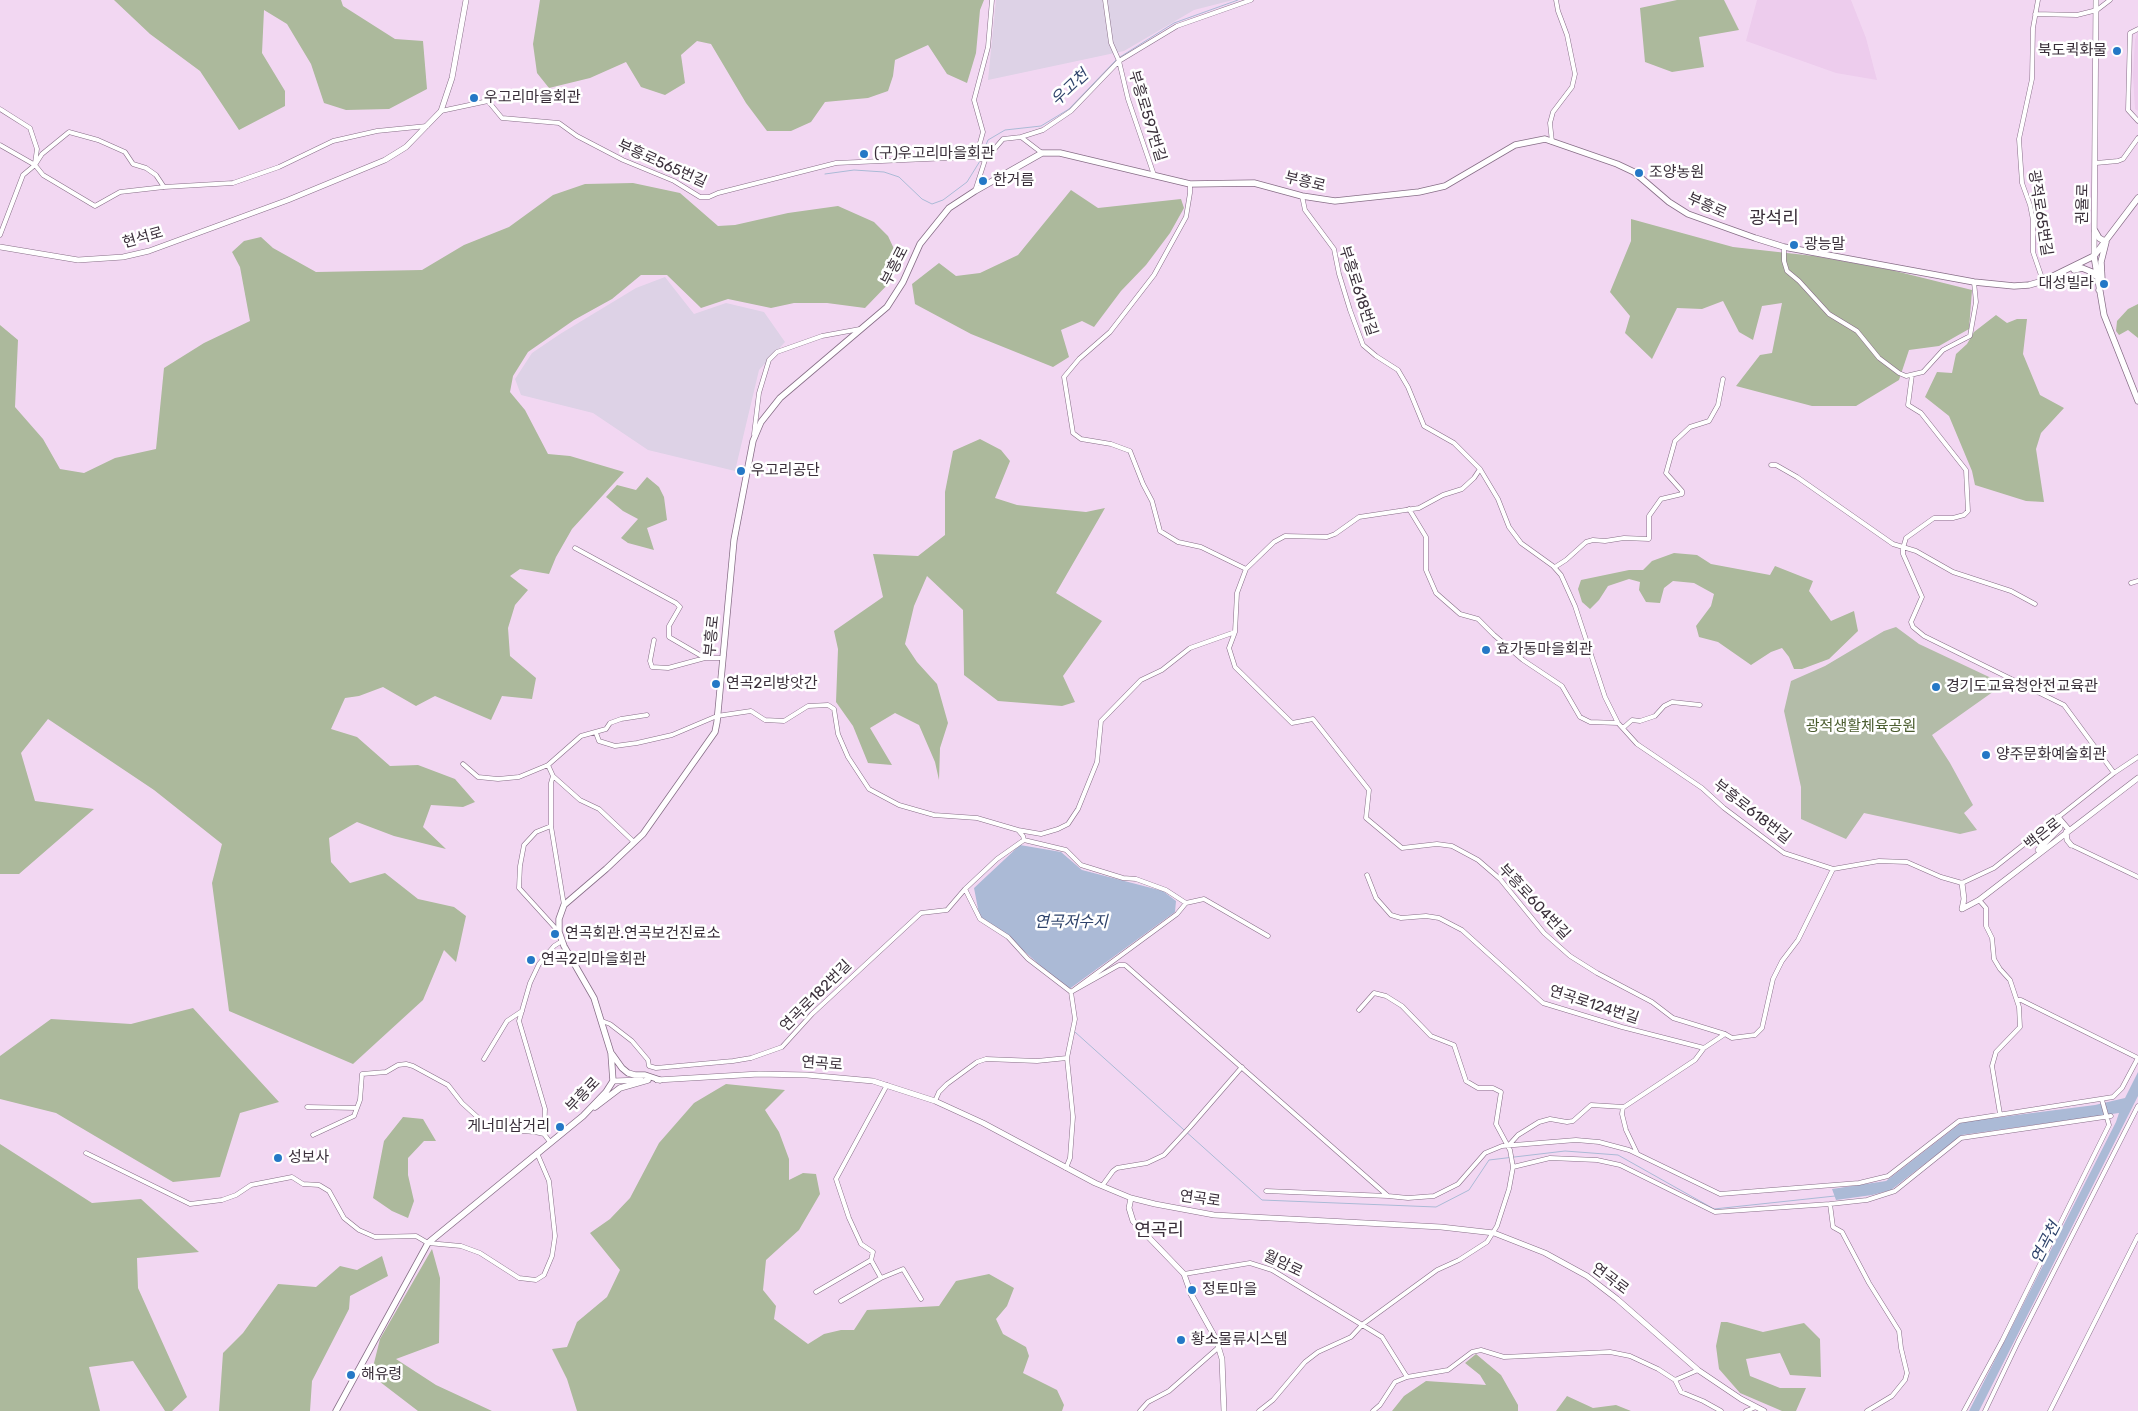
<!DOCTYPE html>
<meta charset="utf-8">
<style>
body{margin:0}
canvas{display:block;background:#f2d7f2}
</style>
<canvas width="2138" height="1411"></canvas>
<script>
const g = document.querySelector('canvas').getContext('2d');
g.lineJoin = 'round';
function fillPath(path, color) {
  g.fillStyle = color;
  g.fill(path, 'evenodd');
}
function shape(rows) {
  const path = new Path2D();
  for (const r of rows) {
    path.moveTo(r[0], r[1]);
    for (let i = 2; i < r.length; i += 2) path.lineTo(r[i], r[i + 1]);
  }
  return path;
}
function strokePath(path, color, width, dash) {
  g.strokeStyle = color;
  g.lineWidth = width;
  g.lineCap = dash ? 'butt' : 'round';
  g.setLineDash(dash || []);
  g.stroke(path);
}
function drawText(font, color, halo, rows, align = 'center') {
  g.font = font + ' Rubik,"Noto Sans KR",sans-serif';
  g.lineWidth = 5;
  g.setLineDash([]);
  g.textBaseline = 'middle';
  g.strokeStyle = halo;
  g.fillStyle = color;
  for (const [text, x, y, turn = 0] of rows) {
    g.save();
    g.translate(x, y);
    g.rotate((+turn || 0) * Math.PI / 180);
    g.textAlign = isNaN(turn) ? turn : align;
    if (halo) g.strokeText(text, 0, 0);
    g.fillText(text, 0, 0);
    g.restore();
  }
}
fillPath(shape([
 [1757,0,1851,0,1866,38,1877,80,1836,73,1746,41],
 [2138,30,2138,111,2135,109,2133,75,2135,40]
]), '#edcced');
fillPath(shape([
 [996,0,1233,0,1194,10,1124,51,988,80],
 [665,277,694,314,726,303,764,312,785,342,759,370,735,471,648,450,593,413,521,395,515,379,532,353,560,334,636,288]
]), '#ddd2e6');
fillPath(shape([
 [1896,627,1919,644,2004,684,1932,735,1950,763,1973,805,1964,813,1977,830,1960,834,1864,813,1846,839,1801,819,1801,787,1784,711,1791,681,1825,666,1884,631]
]), '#b3bca8');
fillPath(shape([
 [114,0,341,0,343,6,395,39,423,41,427,89,389,109,346,110,324,103,311,64,287,24,264,10,262,53,285,91,285,106,239,130,200,71,150,34],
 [540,0,984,0,980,10,976,53,967,83,947,74,928,45,895,60,893,76,888,91,868,98,825,102,811,122,791,131,767,131,746,103,711,44,697,41,681,55,685,83,665,95,641,87,626,62,590,78,549,88,537,73,533,44],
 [1677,0,1724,0,1739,30,1699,37,1704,67,1672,72,1645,62,1640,8],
 [633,183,680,193,718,226,735,225,788,213,838,206,874,222,888,236,895,251,904,254,893,269,892,280,865,308,827,303,794,303,771,308,728,299,701,308,667,275,641,275,612,299,574,320,528,352,513,376,510,392,525,410,548,454,570,456,624,472,572,529,556,557,549,574,520,569,510,576,528,590,515,605,508,628,510,656,536,678,532,699,502,696,491,720,435,696,416,706,383,687,359,696,345,698,331,729,357,737,390,766,418,765,455,779,475,802,463,807,431,805,423,827,446,849,394,836,357,822,329,838,331,862,350,883,385,873,418,899,454,907,466,916,456,962,444,950,423,1000,353,1064,229,1011,212,883,222,844,154,790,48,719,21,753,35,801,94,809,19,874,0,874,0,325,18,340,15,407,43,439,60,469,84,473,115,458,156,449,164,368,204,343,250,321,240,267,232,252,244,241,261,237,273,248,316,272,422,270,464,245,509,227,553,195,585,184],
 [1071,190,1098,208,1181,199,1184,208,1170,233,1146,265,1121,291,1094,327,1082,321,1061,330,1069,357,1053,367,971,334,915,304,912,284,939,263,956,276,980,273,1018,255],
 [1631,219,1733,247,1814,256,1891,270,1972,290,1969,329,1939,346,1909,350,1899,380,1856,406,1812,406,1736,386,1760,355,1772,353,1782,303,1762,306,1753,340,1739,332,1723,301,1702,309,1677,308,1652,359,1625,333,1630,316,1610,292,1631,241],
 [2138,304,2138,338,2128,330,2119,335,2116,331,2117,321,2128,309],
 [1996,315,2007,323,2017,319,2027,319,2023,354,2040,395,2064,408,2041,433,2036,449,2044,502,2026,501,1975,485,1972,471,1949,416,1925,397,1937,372,1952,373,1956,354,1967,344,1974,332],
 [980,439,1001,450,1010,461,995,498,1017,505,1035,507,1086,512,1105,508,1056,593,1102,621,1063,676,1075,702,1062,706,998,701,964,675,963,610,927,576,914,606,905,644,917,662,937,684,948,723,940,748,939,780,935,762,919,725,895,713,870,728,892,765,868,763,853,726,836,702,838,649,834,631,883,597,873,554,918,556,945,535,945,492,953,451],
 [647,477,659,487,664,497,667,520,647,528,654,550,628,543,621,538,638,519,623,511,606,497,617,485,636,490],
 [1674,553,1697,555,1711,564,1770,575,1775,566,1813,581,1809,591,1831,621,1854,611,1858,631,1829,659,1802,669,1794,669,1789,657,1782,648,1771,652,1751,665,1718,642,1699,637,1696,626,1711,606,1714,594,1694,583,1673,581,1664,588,1660,603,1646,602,1639,590,1640,582,1629,579,1608,586,1599,600,1590,609,1582,602,1578,589,1581,580,1629,570,1643,570,1652,561],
 [193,1008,279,1102,240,1113,220,1177,173,1182,56,1113,0,1099,0,1056,51,1019,131,1024],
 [726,1084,785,1090,765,1110,779,1132,789,1159,789,1180,803,1173,816,1174,820,1194,799,1230,766,1260,763,1290,776,1306,774,1319,808,1344,824,1334,841,1330,854,1330,867,1310,939,1306,956,1281,989,1274,1014,1288,1007,1306,996,1319,1003,1334,1026,1347,1029,1356,1023,1373,1057,1390,1064,1405,1062,1411,577,1411,567,1379,552,1349,567,1347,577,1322,607,1297,620,1270,590,1233,610,1219,630,1198,659,1143,694,1103],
 [403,1117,423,1119,436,1141,424,1141,408,1158,408,1175,414,1201,408,1218,392,1211,373,1198,384,1141],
 [0,1144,92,1203,141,1199,199,1252,137,1258,138,1288,187,1397,172,1411,165,1411,133,1361,89,1367,100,1411,0,1411],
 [432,1249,440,1278,439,1343,396,1359,436,1385,492,1411,418,1411,371,1375,380,1339],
 [382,1256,388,1276,350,1296,349,1309,312,1381,310,1411,219,1411,223,1353,243,1333,278,1284,316,1287,340,1266,357,1270],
 [1721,1322,1727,1322,1763,1332,1804,1323,1820,1339,1821,1377,1790,1375,1780,1353,1746,1359,1750,1376,1780,1388,1806,1388,1796,1411,1782,1411,1740,1393,1719,1369,1716,1346],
 [1476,1354,1501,1375,1518,1405,1518,1411,1392,1411,1404,1396,1426,1381,1486,1385,1480,1375,1465,1363],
 [1567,1396,1593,1408,1616,1405,1631,1411,1556,1411]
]), '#acb99c');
fillPath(shape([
 [1020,845,1061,852,1082,870,1163,891,1176,901,1175,912,1068,990,1008,937,980,919,974,888],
 [2138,1072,2138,1096,1979,1411,1969,1411,2116,1122,2119,1113,1962,1135,1891,1190,1872,1195,1836,1200,1832,1189,1886,1181,1962,1122,2095,1105,2125,1098]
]), '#abbad6');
strokePath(shape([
 [1120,57,1174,23,1238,0],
 [981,157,988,140,1005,130,1041,126,1069,109,1117,59],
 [825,174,854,170,884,172,899,177,922,199,932,204,943,200,967,182,980,161],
 [1075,1032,1262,1200,1436,1207,1469,1190,1489,1160,1565,1151,1618,1155,1714,1209,1835,1196]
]), '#abbad6', 1);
const minor = shape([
 [1105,0,1111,43,1119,61,1128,99,1154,175],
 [2038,0,2033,28,2032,79,2019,139,2022,183,2030,205,2033,220,2033,252,2043,281],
 [2035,14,2077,15,2097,10,2110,0],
 [2138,29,2130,33,2128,110,2138,121],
 [0,109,30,128,37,149,35,163],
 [441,111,488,101,502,118,559,123,577,136,623,160,674,181,700,197,709,197,718,193,836,163,973,157,985,160,975,191],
 [1021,137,1043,130,1071,111,1119,61,1177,26,1251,0],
 [1552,142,1550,123,1553,112,1572,87,1575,74,1567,35,1558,11,1556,0],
 [0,145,35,165,43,175,95,206,120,192,164,187,233,183,279,167,333,141,377,131,427,126],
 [976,157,983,132,974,100,988,47,992,0],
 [985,160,1003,139,1021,137,1042,153],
 [2096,163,2118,161,2123,159,2138,138],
 [1190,184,1190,193,1186,217,1154,275,1110,332,1079,359,1064,377,1073,433,1081,439,1111,444,1130,451,1143,484,1152,501,1160,531,1178,542,1201,547,1246,569,1237,593,1235,632,1229,648,1235,667,1292,723,1313,719,1369,790,1366,818,1402,848,1437,844,1452,846,1478,860,1500,879,1544,933,1570,956,1597,973,1652,1002,1673,1018,1725,1034,1732,1038,1755,1035,1762,1028,1773,979,1782,961,1798,940,1833,869],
 [1302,196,1305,210,1334,249,1339,274,1350,310,1363,345,1376,356,1398,370,1408,387,1424,426,1454,443,1480,469,1498,499,1509,527,1521,543,1553,566,1561,575,1575,606,1605,697,1618,723,1637,744,1702,788,1724,808,1784,853,1833,869,1879,861,1907,862,1941,877,1962,883,1994,868,2114,773,2138,757],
 [0,235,23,175,35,165,42,154,69,132,98,140,125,152,133,164,146,168,156,175,164,187],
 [1784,247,1784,261,1787,271,1799,281,1829,314,1857,331,1879,358,1899,373,1906,376,1923,372,1943,350,1970,336,1976,302,1974,282],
 [1912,375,1908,405,1921,413,1966,470,1968,511,1964,515,1953,518,1934,518,1906,538,1903,548,1903,554,1922,597,1911,622,1913,627,1924,636,2064,705,2114,773],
 [754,434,759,393,769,360,777,352,822,336,860,329],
 [1771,465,1776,465,1797,477,1893,544,1916,551,1953,572,2011,591,2035,604],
 [1409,509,1426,537,1426,570,1436,593,1460,614,1478,619,1494,635,1523,660,1562,686,1580,717,1590,722,1618,723],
 [575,548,676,603,680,607,669,626,669,637,705,658],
 [1555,567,1566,560,1586,542,1593,540,1605,541,1624,538,1649,539,1649,516,1661,499,1682,494,1682,491,1666,473,1675,441,1690,427,1709,421,1718,405,1723,379],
 [1246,569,1274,542,1285,536,1327,537,1335,534,1359,517,1419,508,1443,495,1462,489,1474,478,1480,469],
 [2131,583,2138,581],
 [654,640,650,661,652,667,668,668,705,658,722,658],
 [1623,728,1632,720,1640,721,1655,716,1664,706,1672,702,1700,705],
 [596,733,599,741,615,746,637,743,672,735,717,716,751,711,765,720,784,721,808,706,828,705,834,709,838,734,848,757,869,789,899,805,934,815,977,818,1018,830,1023,836,1024,840],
 [463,764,478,777,498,779,519,777,548,765,581,736,606,729,610,723,621,719,647,715],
 [548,765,553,776,580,800,599,809,634,842],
 [553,776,551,783,551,826,564,905],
 [551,826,536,832,524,845,520,866,519,888,559,932],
 [1018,830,1041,834,1058,829,1068,824,1078,809,1097,762,1101,721,1141,680,1162,670,1190,648,1235,632],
 [2071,845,2138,877],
 [1367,875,1376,898,1391,915,1401,918,1426,916,1439,918,1462,930,1543,1003,1622,1027,1704,1048],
 [965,889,980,919,1008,937,1028,959,1071,992,1119,965,1125,965,1388,1196,1408,1198,1434,1196,1458,1184,1485,1153,1502,1146,1576,1140,1599,1142,1629,1150,1720,1194,1859,1183,1888,1176,1959,1121,2113,1097,2122,1088,2138,1058],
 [1979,900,1986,908,1986,926,1992,938,1994,959,2000,969,2010,980,2019,1007,2020,1027,1996,1052,1992,1066,2000,1114],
 [2018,1000,2021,1000,2138,1058],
 [602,1021,610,1024,632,1041,648,1060,649,1066,656,1068,733,1061,751,1058,782,1047,812,1014,921,913,947,910,965,889,997,859,1024,840,1066,850,1081,865,1123,878,1136,879,1166,890,1186,903],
 [484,1059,507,1021,522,1011],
 [935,1101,939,1092,947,1084,977,1062,986,1059,1037,1061,1067,1058],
 [307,1107,357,1108],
 [1623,1107,1622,1114,1626,1130,1637,1153],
 [544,1134,545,1109,519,1021,530,983,539,964,554,946,562,941],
 [313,1135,354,1116,360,1100,362,1074,386,1072,398,1065,406,1064,413,1066,448,1085,462,1103,484,1123,498,1129,535,1132,544,1134,550,1142],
 [1509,1145,1518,1135,1539,1122,1550,1119,1567,1122,1573,1121,1591,1105,1624,1107,1695,1060,1704,1048,1725,1034],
 [86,1153,190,1204,222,1200,236,1195,251,1185,292,1177,303,1184,319,1185,329,1191,344,1218,359,1230,375,1237,416,1236,428,1243,461,1246,480,1253,519,1278,536,1280,544,1275,552,1256,555,1236,549,1181,537,1153],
 [1513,1167,1550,1158,1597,1160,1620,1165,1715,1212,1830,1204,1867,1200,1895,1191,1961,1138,2111,1116],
 [1066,1168,1070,1158,1073,1117,1067,1058,1075,1019,1071,992,1177,914,1186,903,1204,899,1268,936],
 [1102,1186,1113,1171,1117,1168,1147,1163,1164,1155,1190,1127,1242,1067],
 [1266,1191,1388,1196],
 [1830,1204,1833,1227,1842,1232,1869,1283,1899,1331,1901,1348,1907,1373,1905,1380,1892,1396,1867,1411],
 [1184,1274,1250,1263,1272,1270,1382,1337,1407,1377],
 [881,1278,871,1260,873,1252,861,1244,849,1218,836,1179,887,1085],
 [816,1292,871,1260],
 [841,1301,881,1278,903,1269,921,1299],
 [1675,1380,1698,1370],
 [1140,1411,1148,1402,1169,1391,1219,1347],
 [1259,1411,1273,1400,1305,1362,1318,1352,1351,1337,1363,1324,1437,1270,1459,1260,1487,1242,1497,1226,1509,1189,1513,1167,1510,1150,1496,1124,1501,1092,1493,1088,1478,1088,1466,1081,1454,1045,1431,1036,1402,1006,1386,996,1374,993,1359,1010],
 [1373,1411,1380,1405,1395,1382,1407,1377,1448,1370,1472,1352,1481,1350,1504,1357,1610,1352,1630,1356,1658,1369,1675,1380,1681,1392,1703,1401,1721,1411],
 [1746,1411,1756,1407],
 [1964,1411,2002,1341,2109,1125,2102,1100],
 [1985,1411,2018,1342,2138,1106],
 [2050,1411,2138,1236]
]);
const tertiary = shape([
 [0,247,78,260,123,257,149,251,288,200,385,160,406,147,441,111,452,78,466,0],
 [2094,256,2096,0],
 [2058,817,2069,830],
 [2066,832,2067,840,2071,845],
 [2038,850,2060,828,2058,817],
 [1962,909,1979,900,2138,778],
 [1962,909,1964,899,1962,883],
 [657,1080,759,1074,807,1075,873,1081,935,1101,983,1123,1095,1183,1131,1198,1155,1204,1214,1215,1441,1227,1494,1233,1545,1253,1587,1276,1617,1299,1698,1370,1741,1399,1764,1411],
 [613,1081,641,1080],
 [1131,1198,1129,1208,1133,1221,1184,1274,1191,1294,1216,1339,1222,1359,1224,1411]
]);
const secondary = shape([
 [2095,231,2099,238,2106,242,2101,262,2102,280,2099,290],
 [2094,256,2104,315,2138,401],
 [2074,270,2082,268,2092,272,2096,276],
 [612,1054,622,1068,628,1073,635,1075,645,1075,660,1080],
 [595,1107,620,1088,648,1080],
 [336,1411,428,1243,583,1116,606,1092,613,1081,611,1053,594,998,564,946,559,932,559,919,564,905,606,869,643,834,715,732,717,722,734,540,753,441,761,422,780,398,887,307,903,282,920,244,949,208,975,191,1042,153,1060,153,1190,184,1254,183,1302,196,1335,201,1419,192,1445,186,1515,145,1545,139,1617,164,1634,172,1669,202,1688,214,1755,238,1784,247,1974,282,2014,286,2029,285,2043,281,2094,256,2138,198]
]);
strokePath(minor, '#876e87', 5);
strokePath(tertiary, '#876e87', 6);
strokePath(secondary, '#876e87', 7);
strokePath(minor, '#fff', 4);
strokePath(tertiary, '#fff', 5);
strokePath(secondary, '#fff', 5.5);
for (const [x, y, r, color] of [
 [2117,51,5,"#2478c6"],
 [474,98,5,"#2478c6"],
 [864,154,5,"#2478c6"],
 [1639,173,5,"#2478c6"],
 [983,181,5,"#2478c6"],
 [1794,245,5,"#2478c6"],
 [2104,284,5,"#2478c6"],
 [741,471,5,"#2478c6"],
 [1486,650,5,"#2478c6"],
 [716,684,5,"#2478c6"],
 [1936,687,5,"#2478c6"],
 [1986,755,5,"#2478c6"],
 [555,934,5,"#2478c6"],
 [531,960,5,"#2478c6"],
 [560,1127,5,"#2478c6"],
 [278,1158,5,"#2478c6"],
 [1192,1290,5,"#2478c6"],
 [1181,1340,5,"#2478c6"],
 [351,1375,5,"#2478c6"]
]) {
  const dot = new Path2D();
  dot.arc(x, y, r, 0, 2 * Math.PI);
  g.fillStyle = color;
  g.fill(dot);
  strokePath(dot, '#fff', 2);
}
drawText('15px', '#3a2f3a', '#fff', [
 ["북도퀵화물",2107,51,"right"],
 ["우고리마을회관",484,98],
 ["(구)우고리마을회관",874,154],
 ["조양농원",1649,173],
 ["한거름",993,181],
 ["광능말",1804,245],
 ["대성빌라",2094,284,"right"],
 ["우고리공단",751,471],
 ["효가동마을회관",1496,650],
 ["연곡2리방앗간",726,684],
 ["경기도교육청안전교육관",1946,687],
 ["양주문화예술회관",1996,755],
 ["연곡회관.연곡보건진료소",565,934],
 ["연곡2리마을회관",541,960],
 ["게너미삼거리",550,1127,"right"],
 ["성보사",288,1158],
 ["정토마을",1202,1290],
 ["황소물류시스템",1191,1340],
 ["해유령",361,1375]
], 'left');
drawText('15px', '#3a2f3a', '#fff', [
 ["부흥로597번길",1147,116,73],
 ["부흥로565번길",662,164,24],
 ["부흥로",1305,182,14],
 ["권율로",2083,204,-89],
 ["부흥로",1707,206,24],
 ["광적로65번길",2040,213,81],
 ["현석로",143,238,-16],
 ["부흥로",895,266,-63],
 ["부흥로618번길",1358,291,72],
 ["부흥로",712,636,-84],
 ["부흥로618번길",1752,812,38],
 ["백은로",2043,834,-38],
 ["부흥로604번길",1534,902,47],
 ["연곡로182번길",816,996,-45],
 ["연곡로124번길",1594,1005,18],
 ["연곡로",822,1064,4],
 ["부흥로",583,1095,-46],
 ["연곡로",1200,1199,8],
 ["월암로",1283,1264,26],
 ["연곡로",1610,1279,37]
]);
drawText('15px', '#4b5d2f', '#fff', [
 ["광적생활체육공원",1861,727]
]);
drawText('italic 16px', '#2d426a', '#fff', [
 ["우고천",1070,88,-43],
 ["연곡저수지",1071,922],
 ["연곡천",2046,1243,-63]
]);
drawText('18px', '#3a2f3a', '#fff', [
 ["광석리",1774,219],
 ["연곡리",1159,1231]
]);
</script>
